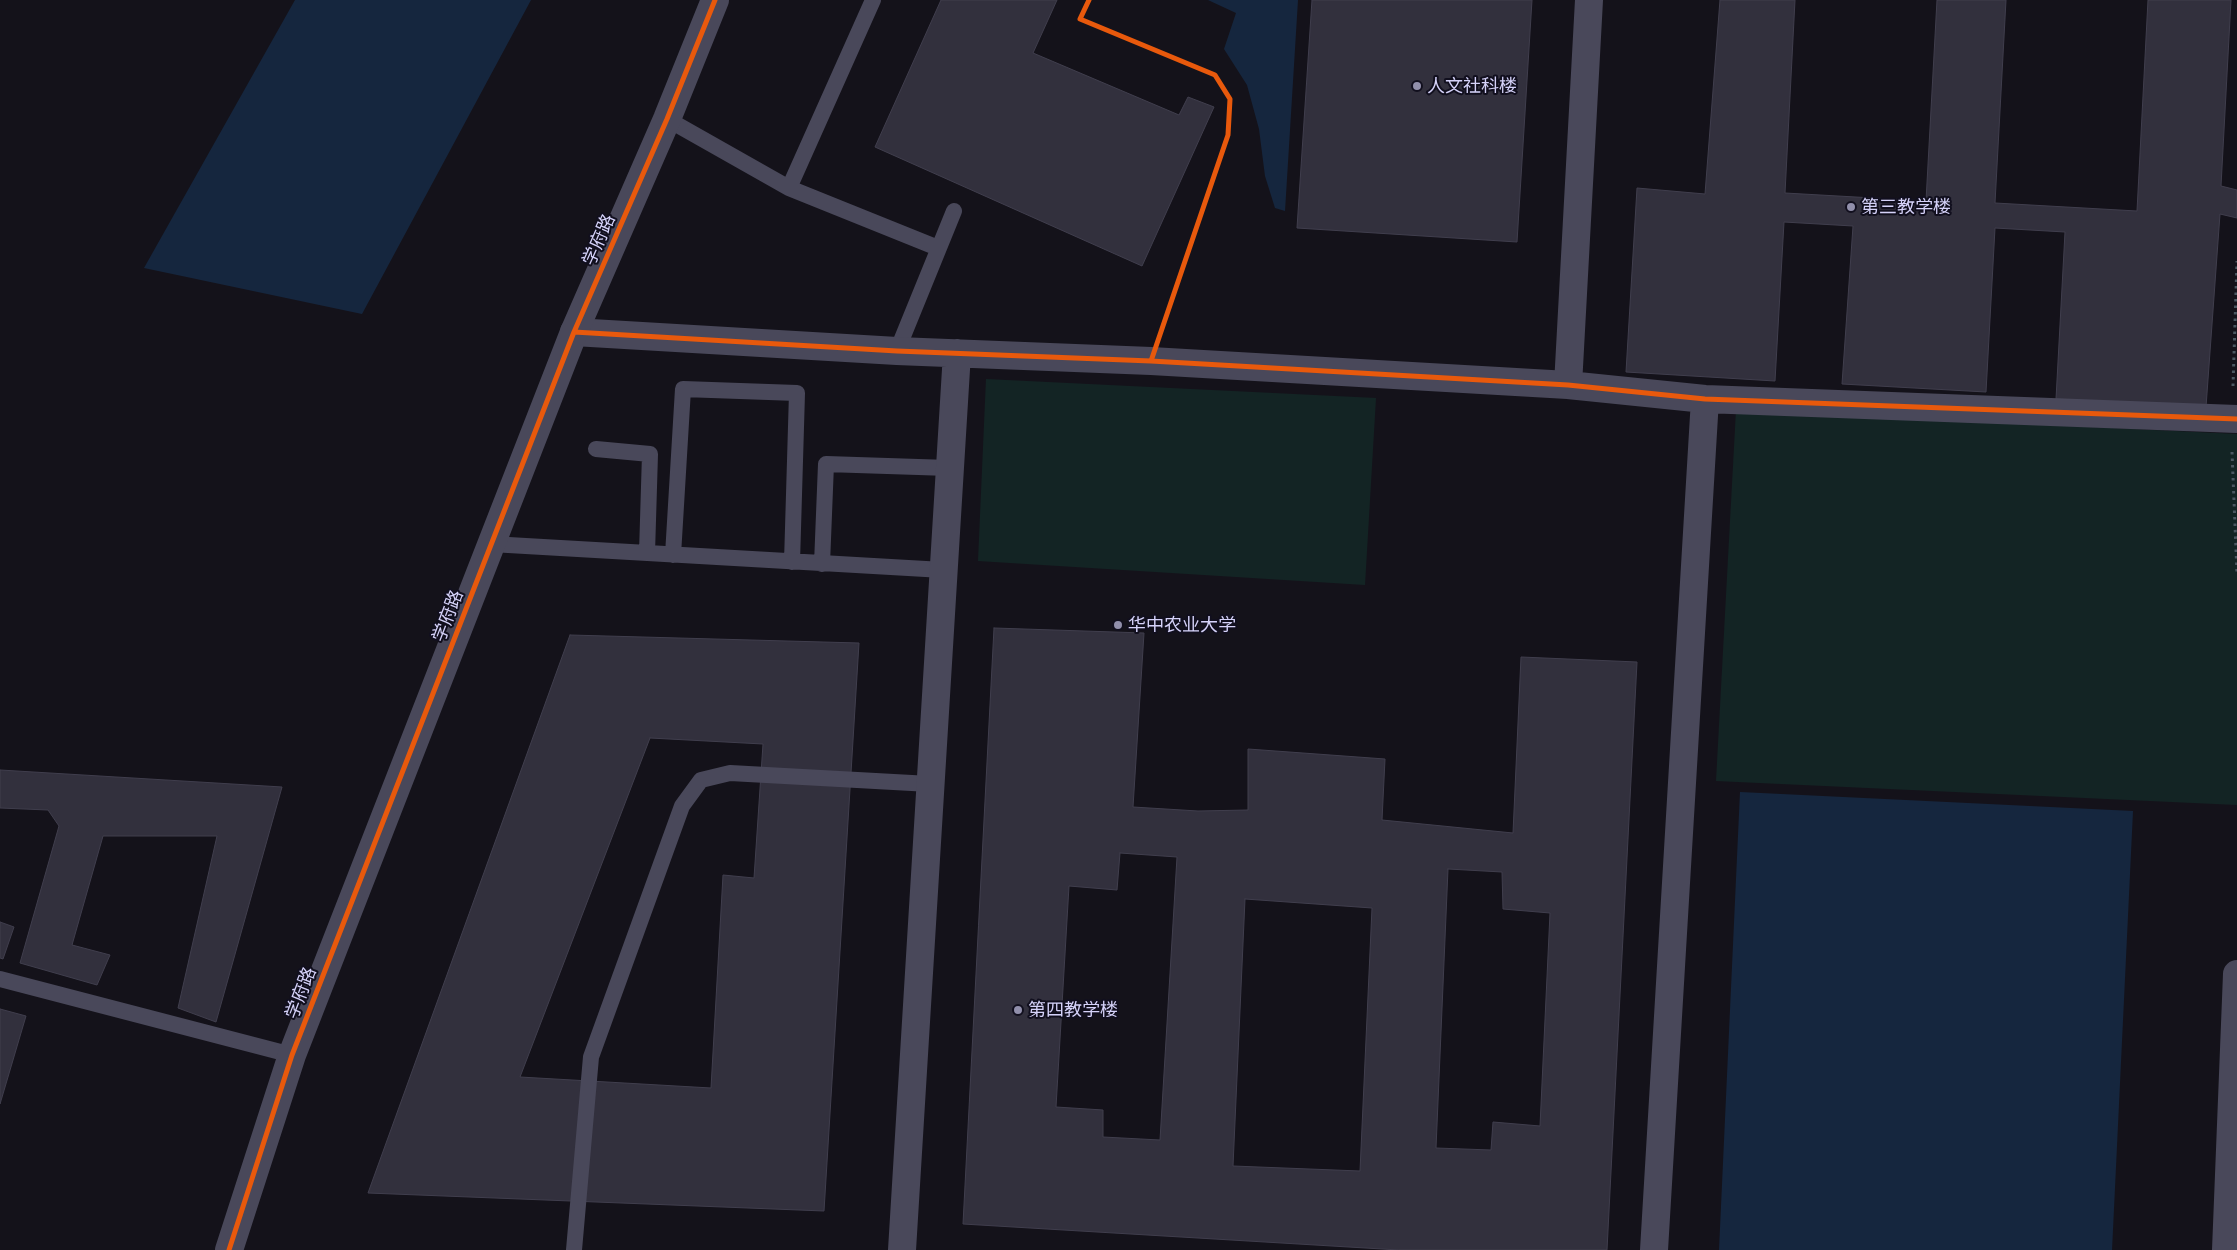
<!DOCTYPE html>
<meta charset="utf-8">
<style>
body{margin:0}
canvas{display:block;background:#14121a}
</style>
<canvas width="2237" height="1250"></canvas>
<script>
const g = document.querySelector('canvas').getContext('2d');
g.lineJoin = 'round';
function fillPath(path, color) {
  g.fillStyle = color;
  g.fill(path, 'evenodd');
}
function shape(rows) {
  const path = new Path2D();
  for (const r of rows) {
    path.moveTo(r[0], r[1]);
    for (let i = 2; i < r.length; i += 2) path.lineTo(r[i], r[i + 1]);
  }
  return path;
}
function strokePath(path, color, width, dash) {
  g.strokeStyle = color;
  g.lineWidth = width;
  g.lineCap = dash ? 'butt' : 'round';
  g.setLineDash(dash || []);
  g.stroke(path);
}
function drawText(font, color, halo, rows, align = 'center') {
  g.font = font + ' "Asap Condensed","Noto Sans SC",sans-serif';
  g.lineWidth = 4;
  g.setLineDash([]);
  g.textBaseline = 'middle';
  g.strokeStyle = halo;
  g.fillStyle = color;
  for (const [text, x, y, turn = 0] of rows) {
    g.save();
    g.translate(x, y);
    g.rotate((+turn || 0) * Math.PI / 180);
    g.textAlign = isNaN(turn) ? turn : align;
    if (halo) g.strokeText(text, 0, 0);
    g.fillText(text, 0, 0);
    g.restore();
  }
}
fillPath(shape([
 [986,379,1376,398,1365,585,978,561],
 [1736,410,2237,434,2237,805,1716,781]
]), '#132424');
fillPath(shape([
 [295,0,531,0,362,314,144,268],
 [1208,0,1298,0,1285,211,1275,208,1265,176,1259,129,1247,85,1224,49,1236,13],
 [1740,792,2133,811,2112,1250,1719,1250]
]), '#15263e');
const building = shape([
 [941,0,1057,0,1033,53,1179,115,1188,97,1214,107,1142,266,875,147,941,0],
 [1312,0,1532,0,1517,242,1297,228,1312,0],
 [1720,0,1795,0,1785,193,1926,201,1937,0,2006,0,1995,203,2137,211,2148,0,2231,0,2221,186,2237,190,2237,218,2220,214,2206,407,2056,399,2065,232,1995,228,1986,392,1842,384,1853,226,1784,222,1775,381,1626,372,1637,188,1705,194,1720,0],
 [994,628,1144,633,1133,807,1198,811,1248,810,1248,749,1385,759,1382,820,1513,833,1521,657,1637,662,1607,1250,1399,1250,963,1224,994,628],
 [1120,853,1177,857,1160,1140,1103,1137,1103,1110,1056,1107,1069,886,1117,890,1120,853],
 [1448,869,1502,872,1503,909,1550,913,1540,1126,1493,1122,1491,1150,1436,1148,1448,869],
 [1245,899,1372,908,1360,1171,1233,1166,1245,899],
 [570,635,859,643,824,1211,368,1193,570,635],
 [650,738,763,744,754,878,723,875,711,1088,520,1077,650,738],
 [0,770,282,787,216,1022,178,1008,217,836,103,836,72,945,110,955,97,985,20,963,59,826,48,810,0,808,0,770],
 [0,922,14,927,3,959,0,958,0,922],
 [0,1009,26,1016,0,1104,0,1009]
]);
fillPath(building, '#32303d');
strokePath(building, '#403e4d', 1);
strokePath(shape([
 [2233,386,2237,261],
 [2232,452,2237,574]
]), '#4b5761', 3, [2.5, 4]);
strokePath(shape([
 [667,119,789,188,938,248],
 [789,188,873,0],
 [897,351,954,211],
 [596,449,650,454,647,553],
 [491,544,943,570],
 [673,555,683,389,797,393,792,562],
 [822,564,826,464,949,468],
 [0,979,292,1055],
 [574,1250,591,1057,682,806,701,780,730,773,930,784]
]), '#49485a', 16);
strokePath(shape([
 [574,332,897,351,1151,361,1568,385,1705,399,2237,419],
 [1568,385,1589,0],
 [902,1250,957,353],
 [1654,1250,1705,399],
 [2226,1250,2237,974]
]), '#49485a', 28);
strokePath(shape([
 [229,1250,292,1055,574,332,667,119,715,0]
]), '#49485a', 28);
strokePath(shape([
 [1089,0,1080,19,1215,75,1230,99,1228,135,1151,361],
 [574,332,897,351,1151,361,1568,385,1705,399,2237,419],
 [229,1250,292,1055,574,332,667,119,715,0]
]), '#e8590c', 5);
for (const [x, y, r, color] of [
 [1417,86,5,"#918fab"],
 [1851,207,5,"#918fab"],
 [1118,625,5,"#918fab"],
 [1018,1010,5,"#918fab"]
]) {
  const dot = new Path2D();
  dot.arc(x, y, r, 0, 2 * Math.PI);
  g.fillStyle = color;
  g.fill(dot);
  strokePath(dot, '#110f1e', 2);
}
drawText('18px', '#d5d2f9', '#110f1e', [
 ["人文社科楼",1427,86],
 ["第三教学楼",1861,207],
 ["华中农业大学",1128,625],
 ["第四教学楼",1028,1010]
], 'left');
drawText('18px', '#d5d2f9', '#110f1e', [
 ["学府路",599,240,-66],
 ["学府路",448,616,-69],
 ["学府路",301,993,-69]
]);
</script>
